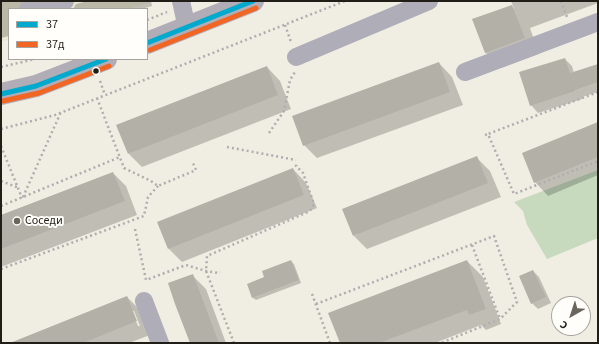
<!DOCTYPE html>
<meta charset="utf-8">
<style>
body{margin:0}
#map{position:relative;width:599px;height:344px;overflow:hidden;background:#f0eee2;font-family:"Source Sans 3",sans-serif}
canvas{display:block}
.frame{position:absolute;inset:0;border:2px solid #201e16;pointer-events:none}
.legend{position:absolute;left:8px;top:8px;width:140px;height:52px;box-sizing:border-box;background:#fffefa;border:1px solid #a6a49f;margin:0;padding:5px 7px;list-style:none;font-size:12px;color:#201e16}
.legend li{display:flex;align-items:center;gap:8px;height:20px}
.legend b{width:20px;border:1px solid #a6a49f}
.north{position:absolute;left:551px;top:296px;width:40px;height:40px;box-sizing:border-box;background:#fffefa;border:1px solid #a6a49f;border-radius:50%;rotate:219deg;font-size:11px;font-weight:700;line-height:16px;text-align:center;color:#201e16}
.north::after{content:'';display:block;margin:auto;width:14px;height:18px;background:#69675d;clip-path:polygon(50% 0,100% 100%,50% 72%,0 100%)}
</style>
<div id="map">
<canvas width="599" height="344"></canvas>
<div class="frame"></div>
<ul class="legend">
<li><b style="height:5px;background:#00a9ce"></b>37</li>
<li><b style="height:5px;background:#f26522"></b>37д</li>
</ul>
<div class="north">С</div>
</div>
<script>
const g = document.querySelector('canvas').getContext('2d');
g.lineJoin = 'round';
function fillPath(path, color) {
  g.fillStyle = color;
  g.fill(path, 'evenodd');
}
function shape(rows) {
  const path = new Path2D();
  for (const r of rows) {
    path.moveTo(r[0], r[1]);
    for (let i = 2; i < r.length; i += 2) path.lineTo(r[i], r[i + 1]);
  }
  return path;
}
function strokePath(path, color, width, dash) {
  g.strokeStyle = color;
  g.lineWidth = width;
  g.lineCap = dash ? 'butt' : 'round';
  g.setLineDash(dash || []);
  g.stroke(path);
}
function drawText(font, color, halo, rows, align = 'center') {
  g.font = font + ' "Source Sans 3",sans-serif';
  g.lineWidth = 4;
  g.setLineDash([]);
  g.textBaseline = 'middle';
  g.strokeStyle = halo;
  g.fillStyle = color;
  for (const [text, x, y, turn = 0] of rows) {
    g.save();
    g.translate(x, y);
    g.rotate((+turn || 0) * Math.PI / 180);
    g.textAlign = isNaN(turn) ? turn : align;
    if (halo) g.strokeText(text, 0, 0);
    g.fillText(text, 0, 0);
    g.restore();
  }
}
fillPath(shape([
 [1,1,155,1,128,9,9,9,9,40,1,41]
]), '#eae6d1');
fillPath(shape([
 [598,170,598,238,547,259,527,225,523,211,514,202]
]), '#c7dabe');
fillPath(shape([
 [1,1,33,1,22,9,9,9,9,36,1,38],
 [88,1,151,1,152,6,142,9,73,9,76,4],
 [511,1,598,1,598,3,530,28,539,54,501,68,486,53,473,20,511,6,514,9],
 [565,59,572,66,574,73,598,65,598,92,582,97,582,99,538,113,531,105],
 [439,63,452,77,463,105,317,158,304,145],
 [267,67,280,81,291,109,142,167,129,154],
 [598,123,598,175,548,196,535,182],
 [477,158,490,171,501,197,367,249,354,236],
 [293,169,306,183,317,208,182,262,169,249,158,223],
 [113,173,126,186,137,215,1,267,1,216],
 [291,261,294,264,301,283,256,300,253,298,248,284,266,278],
 [467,261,483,277,501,324,486,330,481,325,435,343,341,343],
 [533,271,539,277,551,303,538,309,532,303],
 [192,275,206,289,226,343,191,343],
 [127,297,140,310,150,335,129,343,11,343],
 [132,311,134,311,140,326,138,326]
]), '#0003');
fillPath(shape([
 [512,5,525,38,485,53,472,19],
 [565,58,570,73,598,64,598,82,575,90,575,91,530,106,519,72],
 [439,62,450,92,303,146,292,116],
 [267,66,278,95,128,154,116,125],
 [598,122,598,157,534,183,522,153],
 [477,156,488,183,353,236,342,209],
 [293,168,304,195,168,249,157,222],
 [113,172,125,201,1,249,1,215],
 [291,260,299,280,252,298,247,284,264,277,262,271],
 [467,260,486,309,469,315,467,310,379,343,340,343,328,313],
 [533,270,546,297,531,304,519,276],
 [193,274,219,343,190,343,175,304,168,283],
 [127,296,137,321,83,343,10,343]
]), '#b2b0a7');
strokePath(shape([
 [561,1,567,17],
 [147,20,167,12],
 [285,25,291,42],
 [1,67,35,59],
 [100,81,105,95],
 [598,92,488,134,514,194,598,161],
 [97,98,124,168,151,181,158,186,196,170,193,163],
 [1,129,55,115,345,1],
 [269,133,284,111,290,80,295,72],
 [485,135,488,134],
 [1,146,22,198],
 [227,147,296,160],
 [1,181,19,188],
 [23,197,61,112],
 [1,206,120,157],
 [135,229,146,280,186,265,206,271,218,273,220,272],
 [472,245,500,319],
 [1,269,144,216,148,197,158,186],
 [312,294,330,343],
 [316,304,494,236,517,302,500,319,441,343],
 [234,343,206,271,207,256,310,211,314,204,303,173,296,166,298,162]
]), '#afadaf', 2.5, [2, 3]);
strokePath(shape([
 [181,1,187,28],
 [28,9,65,1],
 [296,57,429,1],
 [465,72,598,22],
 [144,301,160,343]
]), '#afadb8', 18);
strokePath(shape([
 [147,43,253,1],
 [1,94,36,86,106,59]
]), '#b0adb7', 22);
strokePath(shape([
 [147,43,253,1],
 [1,94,36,86,106,59]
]), '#00a9ce', 5);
strokePath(shape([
 [150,50,256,8],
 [3,101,39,93,109,66]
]), '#f26522', 5);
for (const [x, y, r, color] of [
 [96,71,3.5,"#201e16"],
 [17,221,4,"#69675d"]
]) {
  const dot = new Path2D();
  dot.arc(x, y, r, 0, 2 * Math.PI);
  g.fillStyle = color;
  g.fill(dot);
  strokePath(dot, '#fffefa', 1.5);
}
drawText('12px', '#201e16', '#fffefa', [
 ["Соседи",25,221]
], 'left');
</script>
